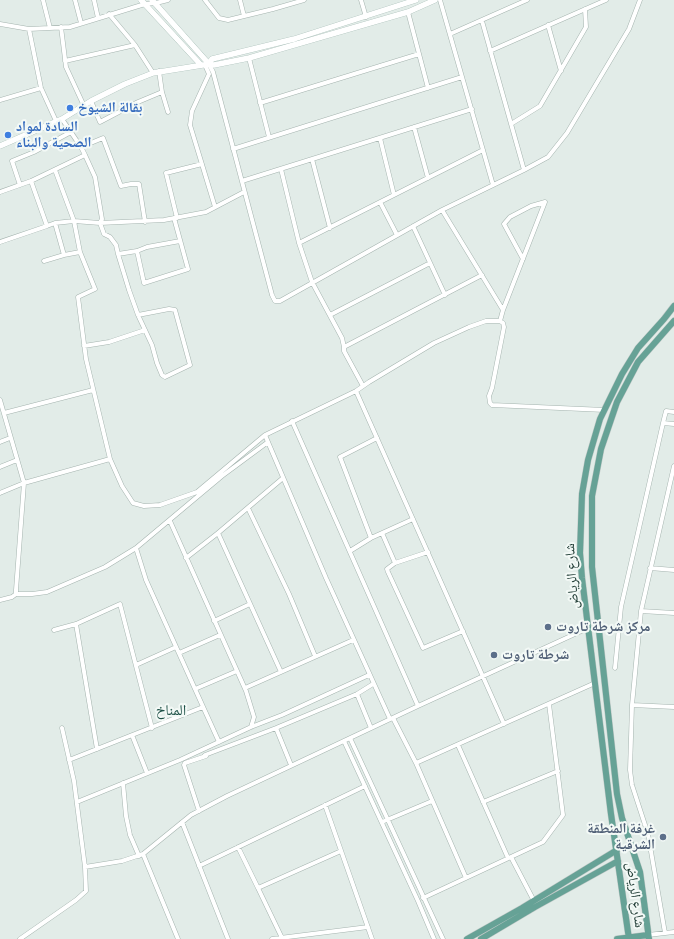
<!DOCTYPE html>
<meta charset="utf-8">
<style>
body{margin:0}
canvas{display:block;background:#e2ece8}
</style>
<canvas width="674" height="939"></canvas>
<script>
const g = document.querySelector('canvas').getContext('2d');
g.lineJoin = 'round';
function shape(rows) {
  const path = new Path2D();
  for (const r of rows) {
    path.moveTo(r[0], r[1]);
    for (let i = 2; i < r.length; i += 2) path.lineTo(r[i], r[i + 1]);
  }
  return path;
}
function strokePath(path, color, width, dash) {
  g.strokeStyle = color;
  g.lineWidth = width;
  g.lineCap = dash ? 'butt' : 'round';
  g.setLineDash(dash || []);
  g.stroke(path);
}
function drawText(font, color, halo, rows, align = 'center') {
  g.font = font + ' Figtree,"Noto Naskh Arabic",sans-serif';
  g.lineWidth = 4;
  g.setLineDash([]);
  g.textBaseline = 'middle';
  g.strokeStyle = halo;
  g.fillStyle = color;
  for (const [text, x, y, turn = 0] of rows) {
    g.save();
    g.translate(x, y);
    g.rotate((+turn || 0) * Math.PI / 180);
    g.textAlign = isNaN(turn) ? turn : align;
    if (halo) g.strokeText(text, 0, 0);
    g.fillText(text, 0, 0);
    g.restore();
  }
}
const street = shape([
 [43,0,50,28],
 [75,0,81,23],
 [94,0,98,18],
 [205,0,219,18,228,20,273,9,304,0],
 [240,0,244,16],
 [361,0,366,17],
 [440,0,493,185],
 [408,12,428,88],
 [109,14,135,45,153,73],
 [482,21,524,170],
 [0,24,29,29,70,27,145,4,156,3,168,0],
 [548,25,561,71],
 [61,27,66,67,84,106],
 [29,29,41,88,56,121],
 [450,34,527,0],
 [490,51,606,0],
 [249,58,269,137],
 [65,61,135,45],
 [209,64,213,72,272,295,275,301,280,301,442,210,524,170,548,157,567,133,629,29,640,0],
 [205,65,209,74,192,111,190,125,215,207],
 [162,92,168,112],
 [0,100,41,88],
 [91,101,100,122,138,102,162,92,159,71],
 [260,103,419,54],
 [511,124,540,106,586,27,585,9],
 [414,127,428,178],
 [380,138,394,195],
 [81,147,103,138,121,186,131,184,139,184,145,222],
 [233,149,462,77],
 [312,159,330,228],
 [281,169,299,243,312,282,342,338,344,347,344,351,363,386],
 [55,170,74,221,55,223],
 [31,181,47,226,55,223,64,255,80,252,95,289,78,297,86,359,110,459],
 [242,181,472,109],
 [20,185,12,161,34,152,71,132],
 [0,192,31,181,85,155,81,147,62,119],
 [380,202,397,235],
 [442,210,503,310,500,321],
 [177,218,166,173,202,164],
 [413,226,445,295],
 [0,242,47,226],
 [299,243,483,150],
 [137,251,147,247,180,241],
 [80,252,74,221,100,223,102,219,95,177,85,155],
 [118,254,116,245,110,237,104,234,100,223,164,220,206,212,244,192],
 [523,259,504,224,510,217,531,206,545,202],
 [44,261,64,255],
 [503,310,545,202],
 [138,315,169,309,175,310,190,365,165,377,162,375,157,363,152,345,138,315,129,290,118,254,137,251,144,283,188,269,174,218],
 [330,315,430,263],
 [84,346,109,342,145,330],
 [344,347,482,275],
 [356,391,504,724],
 [0,400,24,483,110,459,122,486,133,503,144,506,160,505,197,492,265,435,356,391,369,382,434,343,469,327,486,321,500,321,503,323,504,327,492,388,489,396,490,403,492,405,605,410],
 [4,413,93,390],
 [292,421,418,706],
 [663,423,674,424],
 [265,435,326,578,390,719],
 [0,442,10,438],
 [0,467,17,460],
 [0,493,24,483,16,590,16,594,12,597,0,600],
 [248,508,289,594,315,656],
 [170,521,246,691,254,717,251,727],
 [218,533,283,478],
 [382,533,395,563],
 [371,538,340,457,377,438],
 [350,551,371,538,413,519],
 [428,552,395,563,387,569,388,572,423,648,463,631],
 [186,558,218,533,281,672],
 [650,568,674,570],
 [16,594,32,594,47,592,105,567,136,548],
 [641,611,674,613],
 [214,621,250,604],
 [76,624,120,604,152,728],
 [54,630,76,624,97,749],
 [179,653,220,635],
 [136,665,176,647],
 [615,668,621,607,663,423,666,411,674,412],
 [245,688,353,640],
 [195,689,146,580,136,548,222,476,268,442],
 [357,694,371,728],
 [632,705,674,707],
 [393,718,416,763,466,878],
 [62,728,74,781,85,867],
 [276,728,291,765],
 [132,735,147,773],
 [350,738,443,939],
 [344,741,418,901,434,939],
 [219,742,195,689,237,671],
 [458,745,508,858],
 [69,760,203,707],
 [416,763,595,683],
 [123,783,126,816,130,835,139,856],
 [77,802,180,760,251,727,282,715,369,675],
 [483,802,558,771],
 [325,805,372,939],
 [199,811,184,765,185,763,206,756,205,755,276,728,357,694,373,684],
 [182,822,228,939],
 [382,822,432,801],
 [238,847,258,888],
 [143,854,178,939],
 [511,857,534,901],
 [199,866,365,786],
 [423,898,543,842,563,815,549,704],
 [665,933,648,834,632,785,630,770,632,705,641,611,674,466],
 [648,935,674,932],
 [282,938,258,888,341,851],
 [20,939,76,900,86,891,85,867,122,861,143,854,191,815,227,796,418,706,588,628],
 [272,939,368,927]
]);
const secondary = shape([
 [141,0,201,65],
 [152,0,209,64],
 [209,64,212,59,294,39,416,0],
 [0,146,62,119,91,101,125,84,153,73,209,64,214,65,249,58,408,12,435,0]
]);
const primary = shape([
 [467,939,522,908,617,850],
 [481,939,535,907,618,861],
 [617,939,648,935],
 [629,939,611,814,582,578,580,553,582,494,588,460,600,419,622,374,638,348,664,319,674,306],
 [649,939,640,872,622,818,617,794,592,567,592,496,601,449,617,402,638,362,674,321]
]);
strokePath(street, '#a5b4af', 5);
strokePath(secondary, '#a0b8b1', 6);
strokePath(primary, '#c1c9c7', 7);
strokePath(street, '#fff', 4);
strokePath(secondary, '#fff', 5.5);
strokePath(primary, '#66a296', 6);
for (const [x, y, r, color] of [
 [70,108,4,"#3f7fe0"],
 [8,135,4,"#3f7fe0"],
 [548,627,4,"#5c6f8a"],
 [494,655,4,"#5c6f8a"],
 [663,837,4,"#5c6f8a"]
]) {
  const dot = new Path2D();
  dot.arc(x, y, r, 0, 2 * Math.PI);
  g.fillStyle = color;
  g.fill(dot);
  strokePath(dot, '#f3f9f6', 1.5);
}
drawText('bold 14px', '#366cbe', '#f3f9f6', [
 ["بقالة الشيوخ",78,108],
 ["السادة لمواد",16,127],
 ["الصحية والبناء",16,143]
], 'left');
drawText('14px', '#223e37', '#f3f9f6', [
 ["شارع الرياض",572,576,-94],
 ["شارع الرياض",635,895,82]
]);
drawText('bold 14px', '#4e5e75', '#f3f9f6', [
 ["مركز شرطة تاروت",556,627],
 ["شرطة تاروت",502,655],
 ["غرفة المنطقة",655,829,"right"],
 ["الشرقية",655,845,"right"]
], 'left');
drawText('15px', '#1d5046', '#f3f9f6', [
 ["المناخ",171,711]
]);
</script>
